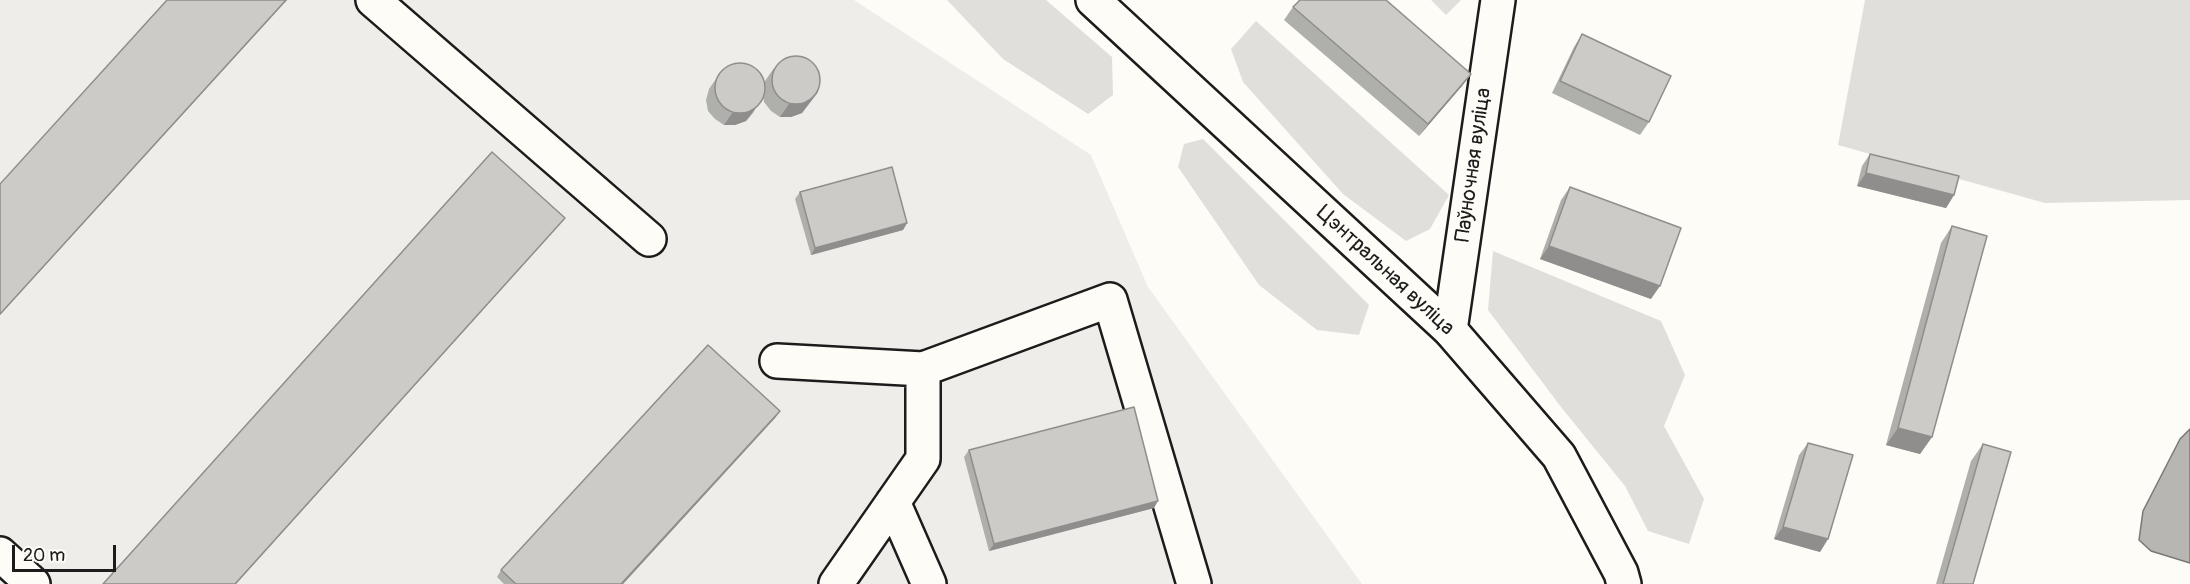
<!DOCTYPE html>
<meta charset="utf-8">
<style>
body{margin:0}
#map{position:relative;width:2190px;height:584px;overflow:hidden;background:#fdfcf7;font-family:Pangolin,sans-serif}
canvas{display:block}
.scale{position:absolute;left:12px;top:545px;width:104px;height:27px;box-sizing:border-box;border:3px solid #1c1c1c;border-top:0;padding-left:8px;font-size:18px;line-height:21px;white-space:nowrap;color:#1c1c1c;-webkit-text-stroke:4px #fdfcf7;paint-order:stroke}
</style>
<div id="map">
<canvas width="2190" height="584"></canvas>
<div class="scale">20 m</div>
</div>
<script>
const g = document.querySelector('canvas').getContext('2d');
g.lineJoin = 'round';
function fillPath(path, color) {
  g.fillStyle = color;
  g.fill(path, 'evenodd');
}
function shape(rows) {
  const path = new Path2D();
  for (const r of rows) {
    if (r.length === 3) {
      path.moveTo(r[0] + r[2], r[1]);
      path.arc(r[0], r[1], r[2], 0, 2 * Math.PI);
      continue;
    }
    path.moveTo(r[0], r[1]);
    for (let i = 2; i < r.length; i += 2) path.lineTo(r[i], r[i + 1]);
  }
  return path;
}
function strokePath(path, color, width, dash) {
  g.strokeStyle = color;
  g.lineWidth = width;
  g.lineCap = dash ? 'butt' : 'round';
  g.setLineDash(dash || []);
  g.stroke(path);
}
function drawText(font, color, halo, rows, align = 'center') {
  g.font = font + ' Pangolin,sans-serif';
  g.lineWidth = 5;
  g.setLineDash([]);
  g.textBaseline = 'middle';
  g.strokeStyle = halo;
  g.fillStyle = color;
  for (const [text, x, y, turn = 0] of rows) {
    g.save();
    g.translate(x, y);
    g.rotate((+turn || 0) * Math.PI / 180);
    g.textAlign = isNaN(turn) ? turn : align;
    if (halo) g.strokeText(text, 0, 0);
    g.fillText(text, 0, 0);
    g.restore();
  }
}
fillPath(shape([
 [0,0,854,0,1091,155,1148,287,1362,584,0,584]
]), '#eeede9');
fillPath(shape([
 [947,0,1046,0,1112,57,1113,95,1088,114,1003,59],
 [1431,0,1461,0,1446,15],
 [1865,0,2190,0,2190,200,2045,203,1838,145],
 [1256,21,1449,195,1430,229,1406,241,1343,194,1243,82,1231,49],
 [1203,139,1369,305,1359,335,1317,330,1259,285,1178,167,1184,144],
 [1493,251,1661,321,1685,375,1664,426,1704,499,1689,544,1648,531,1625,486,1561,407,1488,310]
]), '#e0dfdb');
const water = shape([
 [2190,429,2190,563,2151,551,2139,540,2143,511,2180,439,2190,429]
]);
fillPath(water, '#b7b6b2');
strokePath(water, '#797876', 1.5);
const minor = shape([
 [373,0,649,239],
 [1450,330,1498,0],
 [777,361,923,369],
 [893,502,929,584],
 [0,554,33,584],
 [836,584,923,459,923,369,1110,300,1194,584]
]);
const major = shape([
 [1093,0,1450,330,1559,456,1621,573,1624,584]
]);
strokePath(minor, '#1c1c1c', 38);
strokePath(major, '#1c1c1c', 38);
strokePath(minor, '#fdfcf7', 33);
strokePath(major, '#fdfcf7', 33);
fillPath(shape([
 [1293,7,1471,74,1462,86,1419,136,1284,20],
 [1582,34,1649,122,1640,135,1552,93,1574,47],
 [774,68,818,92,802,113,791,117,780,117,771,111,764,102,763,95,753,113,746,121,735,125,724,125,715,119,708,111,706,100,709,89,718,76,764,85,765,81],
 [1870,154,1954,195,1946,208,1857,186,1862,166],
 [1570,187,1651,299,1540,259,1561,200],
 [800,192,907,223,903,230,811,255,795,199],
 [1952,226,1932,437,1920,454,1886,445,1941,243],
 [780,411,775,418,623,584,504,584,497,577,501,570],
 [1808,443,1828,539,1820,552,1774,539,1799,455],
 [1983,444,1973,584,1936,584,1971,461],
 [969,450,1154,508,989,551,964,457]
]), '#afafac');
fillPath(shape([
 [286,0,287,0,0,315,0,314],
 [1471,74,1462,86,1419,136,1428,124],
 [818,92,802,113,791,117,780,117,789,104],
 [761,101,746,121,735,125,724,125,733,112],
 [1866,173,1954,195,1946,208,1857,186],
 [565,218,560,224,236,584,235,584],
 [907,223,903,230,811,255,815,248],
 [1549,246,1660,286,1651,299,1540,259],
 [780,411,775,418,623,584,621,584],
 [1898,428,1932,437,1920,454,1886,445],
 [1158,501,1154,508,989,551,994,544],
 [1783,527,1828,539,1820,552,1774,539]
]), '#8f8e8c');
const building = shape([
 [167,0,286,0,0,314,0,184,167,0],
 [1300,0,1386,0,1471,74,1428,124,1293,7,1300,0],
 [1582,34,1671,76,1649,122,1560,81,1582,34],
 [796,80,24],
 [740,88,25],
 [492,152,565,218,235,584,103,584,492,152],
 [1870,154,1959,176,1954,195,1866,173,1870,154],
 [892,167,907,223,815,248,800,192,892,167],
 [1570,187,1681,228,1660,286,1549,246,1570,187],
 [1952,226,1987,236,1932,437,1898,428,1952,226],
 [708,345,780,411,621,584,516,584,501,570,708,345],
 [1134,407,1158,501,994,544,969,450,1134,407],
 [1808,443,1853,455,1828,539,1783,527,1808,443],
 [1983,444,2011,452,1973,584,1943,584,1983,444]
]);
fillPath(building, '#cccbc8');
strokePath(building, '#8f8e8c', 1.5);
drawText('21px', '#1c1c1c', '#fdfcf7', [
 ["Паўночная вуліца",1474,165,-82],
 ["Цэнтральная вуліца",1385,271,43]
]);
</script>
